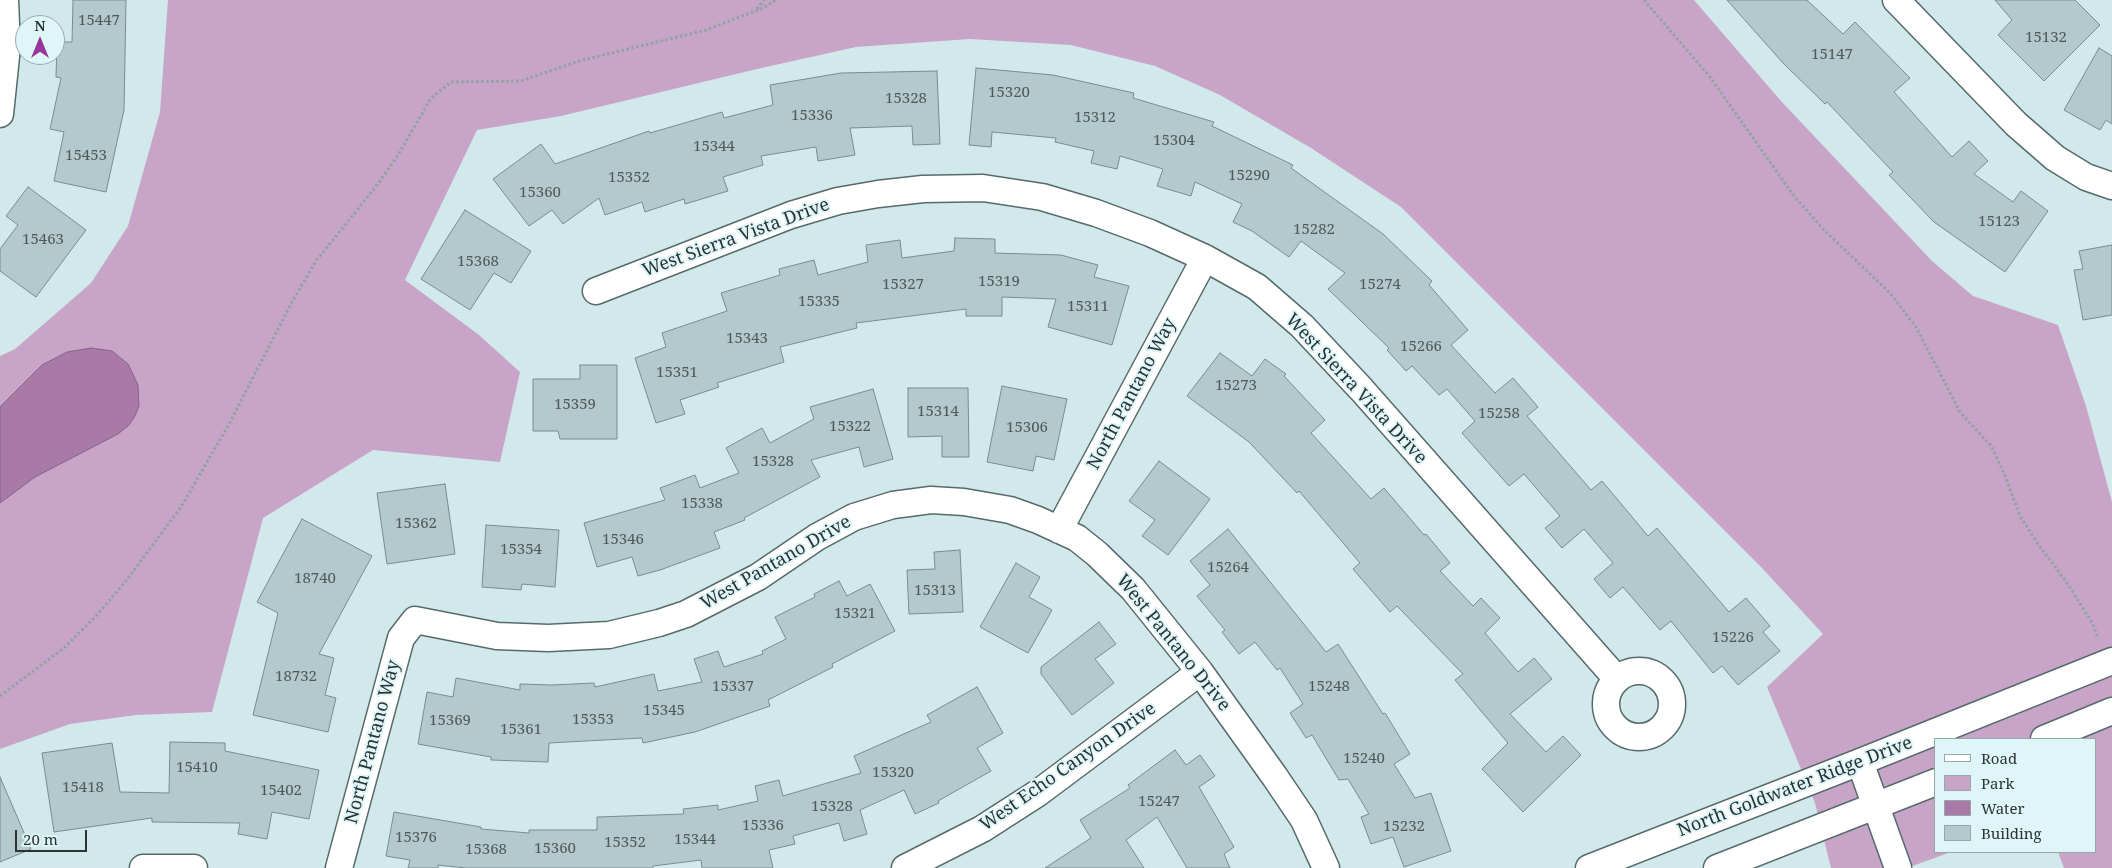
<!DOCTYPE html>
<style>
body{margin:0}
#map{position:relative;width:2112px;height:868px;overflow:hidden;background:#d2e9eb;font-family:"Noto Serif",serif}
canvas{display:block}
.legend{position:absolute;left:1934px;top:738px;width:162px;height:115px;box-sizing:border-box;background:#dff6f9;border:1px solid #97a8ab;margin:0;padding:6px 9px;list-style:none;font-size:15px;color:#2b3435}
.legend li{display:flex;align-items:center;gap:10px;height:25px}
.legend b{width:25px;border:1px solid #97a8ab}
.north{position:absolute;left:15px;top:15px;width:50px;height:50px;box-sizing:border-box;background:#dff6f9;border:1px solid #97a8ab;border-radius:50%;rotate:0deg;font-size:14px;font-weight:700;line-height:20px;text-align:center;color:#2b3435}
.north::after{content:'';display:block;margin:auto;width:18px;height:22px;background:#98359b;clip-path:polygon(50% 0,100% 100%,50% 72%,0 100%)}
.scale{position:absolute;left:15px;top:830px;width:72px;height:22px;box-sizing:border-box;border:2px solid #2b3435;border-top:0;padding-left:6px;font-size:15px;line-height:18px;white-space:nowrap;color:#2b3435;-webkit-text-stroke:4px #dff6f9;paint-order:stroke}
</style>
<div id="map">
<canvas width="2112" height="868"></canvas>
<ul class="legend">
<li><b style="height:6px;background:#fff"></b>Road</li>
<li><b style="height:14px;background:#c8a5c8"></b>Park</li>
<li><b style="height:14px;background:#a97aa8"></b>Water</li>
<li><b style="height:14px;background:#b3c9cc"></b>Building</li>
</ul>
<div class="north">N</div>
<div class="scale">20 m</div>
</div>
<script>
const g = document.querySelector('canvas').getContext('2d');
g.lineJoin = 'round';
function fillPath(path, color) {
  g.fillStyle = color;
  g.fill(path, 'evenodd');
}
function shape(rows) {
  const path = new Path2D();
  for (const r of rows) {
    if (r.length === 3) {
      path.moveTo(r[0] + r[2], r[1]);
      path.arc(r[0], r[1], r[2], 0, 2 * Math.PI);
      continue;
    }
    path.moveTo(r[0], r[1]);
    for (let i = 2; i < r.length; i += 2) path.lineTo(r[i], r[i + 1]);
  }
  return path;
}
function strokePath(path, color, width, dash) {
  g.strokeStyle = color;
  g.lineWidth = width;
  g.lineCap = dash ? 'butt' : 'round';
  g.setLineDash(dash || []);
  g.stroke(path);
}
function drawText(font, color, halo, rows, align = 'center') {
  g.font = font + ' "Noto Serif",serif';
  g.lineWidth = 4;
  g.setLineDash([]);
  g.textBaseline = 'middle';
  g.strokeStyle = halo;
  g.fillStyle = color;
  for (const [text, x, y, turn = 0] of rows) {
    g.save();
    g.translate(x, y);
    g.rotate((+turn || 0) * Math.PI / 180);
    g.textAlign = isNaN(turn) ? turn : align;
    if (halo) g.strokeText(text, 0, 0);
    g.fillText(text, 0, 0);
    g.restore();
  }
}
fillPath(shape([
 [168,0,1694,0,1781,101,1932,261,1973,296,2058,325,2086,406,2112,502,2112,868,2064,868,2058,852,2096,852,2096,739,1936,739,1936,852,1951,852,1907,868,1831,868,1815,803,1767,687,1823,634,1761,567,1401,207,1311,148,1220,95,1155,66,1071,45,970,39,856,47,757,69,561,116,477,130,405,280,479,335,520,372,500,462,373,450,263,518,212,712,136,715,70,724,0,749,0,356,15,349,91,283,128,226,160,112]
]), '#c8a5c8');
const water = shape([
 [91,348,112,351,128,364,138,385,139,406,135,416,129,425,118,434,35,477,0,503,0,407,42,365,67,352,91,348]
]);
fillPath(water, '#a97aa8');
strokePath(water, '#836586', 1);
const building = shape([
 [73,0,126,0,124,110,106,192,54,181,64,132,50,129,61,78,56,77,57,42,72,42,73,0],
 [1727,0,1807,0,1843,34,1855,22,1910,78,1894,92,1952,157,1969,141,1988,161,1974,174,2013,202,2021,191,2048,211,2005,272,1934,222,1889,175,1893,172,1827,102,1825,104,1783,63,1727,0],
 [1995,0,2075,0,2100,25,2044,81,1998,35,2012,20,1995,0],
 [2099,48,2112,56,2112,124,2106,120,2100,130,2064,110,2099,48],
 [976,68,1053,75,1134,93,1133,98,1214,122,1212,126,1293,165,1291,168,1383,234,1432,281,1429,285,1468,330,1451,345,1495,393,1513,378,1538,407,1527,416,1591,490,1602,481,1648,536,1657,528,1729,612,1746,598,1770,626,1763,632,1780,651,1738,685,1722,666,1713,673,1671,621,1660,630,1623,587,1610,598,1594,579,1613,563,1584,529,1562,548,1545,528,1560,516,1524,474,1509,486,1462,433,1475,421,1447,389,1439,395,1412,366,1406,371,1387,350,1389,348,1328,289,1345,273,1301,241,1289,257,1252,231,1233,222,1242,204,1195,182,1191,196,1157,186,1163,169,1120,156,1117,169,1091,163,1094,151,1055,142,1056,138,992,132,991,147,969,145,976,68],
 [937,71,940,144,913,145,912,126,850,128,855,155,818,161,816,147,761,156,763,165,723,177,728,191,685,204,684,199,645,212,642,202,605,215,599,198,563,224,552,210,529,226,493,179,541,144,555,164,649,131,650,133,722,112,724,118,773,105,770,85,841,73,937,71],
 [28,187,86,230,36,297,0,271,0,249,18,225,6,216,28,187],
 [465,210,531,251,511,283,494,273,470,310,421,279,465,210],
 [955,238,995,239,995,253,1061,255,1098,265,1094,277,1129,286,1112,345,1048,327,1056,299,1002,297,1002,316,966,316,966,309,856,323,857,328,780,347,784,362,717,383,719,387,680,400,685,414,656,423,635,358,666,347,662,333,727,311,721,293,780,275,779,269,814,260,818,275,868,262,866,245,900,240,902,258,954,251,955,238],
 [2112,245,2112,315,2083,320,2074,270,2083,269,2079,251,2112,245],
 [1220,353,1252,376,1265,359,1286,374,1284,376,1325,420,1311,433,1371,499,1384,488,1424,535,1426,534,1450,563,1440,571,1473,606,1481,598,1500,618,1485,633,1518,672,1534,658,1552,679,1510,714,1546,752,1563,736,1581,755,1523,812,1482,769,1508,743,1455,680,1463,674,1397,606,1390,612,1353,569,1360,563,1299,491,1297,493,1249,442,1187,396,1220,353],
 [580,365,617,365,617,439,560,439,558,431,533,431,533,379,580,379,580,365],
 [1002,386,1067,399,1054,460,1036,456,1033,471,987,462,1002,386],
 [908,388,968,388,969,457,942,457,942,436,908,437,908,388],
 [873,389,893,459,864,467,859,447,811,460,820,477,744,518,745,520,714,532,720,548,660,570,638,576,632,557,597,567,584,523,665,500,660,488,695,475,700,488,739,473,726,448,762,428,770,443,814,419,810,407,873,389],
 [1159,461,1210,499,1168,555,1142,536,1155,520,1129,501,1159,461],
 [445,484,455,554,387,564,377,493,445,484],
 [302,519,372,556,319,654,334,658,325,695,336,698,328,732,253,715,278,613,257,602,302,519],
 [486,525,559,530,555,587,522,584,521,590,482,587,486,525],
 [1228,529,1326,652,1338,644,1383,714,1385,713,1410,754,1394,764,1415,798,1431,793,1451,851,1404,867,1393,837,1371,844,1361,817,1369,814,1348,779,1339,780,1312,735,1306,738,1290,713,1303,704,1280,668,1277,670,1255,642,1239,654,1222,632,1225,630,1197,596,1210,585,1190,561,1228,529],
 [960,550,963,612,909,614,907,570,935,569,934,552,960,550],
 [1016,563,1040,577,1029,597,1052,610,1028,653,980,627,1016,563],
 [839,581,847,596,870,584,895,631,832,664,833,667,768,700,770,706,695,732,643,743,642,738,549,743,548,762,491,760,491,757,418,744,427,692,453,697,456,678,520,690,520,684,552,685,594,683,595,687,654,674,658,691,702,682,694,659,718,651,724,667,763,654,762,651,786,639,775,617,815,597,814,594,839,581],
 [1099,622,1116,644,1095,659,1114,683,1072,715,1041,674,1041,667,1099,622],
 [977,687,1003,733,977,748,991,771,938,801,939,803,915,814,904,790,860,810,867,834,844,841,839,823,793,836,795,844,769,850,773,868,702,868,701,860,653,866,653,868,466,868,438,865,438,868,408,868,410,860,386,856,394,812,481,827,481,829,529,833,529,830,597,830,597,817,684,814,683,809,718,805,718,810,758,801,755,786,779,780,783,796,861,773,854,756,931,722,927,715,977,687],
 [170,742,225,743,225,751,319,770,309,819,272,812,267,839,238,834,240,823,152,822,152,818,54,832,42,753,112,743,120,792,169,793,170,742],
 [1175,750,1186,765,1200,755,1215,776,1199,787,1234,847,1224,854,1230,868,1187,868,1157,817,1126,840,1144,868,1045,868,1091,838,1080,820,1130,788,1128,785,1175,750],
 [0,777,31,849,0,862,0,777]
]);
fillPath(building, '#b3c9cc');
strokePath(building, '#778c8e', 1);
const minor = shape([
 [1896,0,2016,124,2055,158,2086,177,2112,186],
 [0,114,7,47,5,0],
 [596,291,791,215,838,201,878,194,923,189,983,188,1042,197,1096,213,1150,233,1205,258,1257,287,1302,326,1362,390,1617,679],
 [1059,530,1205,258],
 [1639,704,33],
 [2044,739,2112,711],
 [1860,762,1898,868],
 [143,868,194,868],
 [339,868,401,638,415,620,497,636,548,638,609,635,659,623,686,614,758,577,817,537,854,517,893,505,931,500,964,502,1010,510,1038,520,1077,538,1097,554,1133,589,1200,672,1275,777,1304,820,1326,868],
 [905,868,982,829,1038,793,1200,672],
 [1589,868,1860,762,2112,661],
 [1717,868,1936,782]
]);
strokePath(minor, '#566a6c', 29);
strokePath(shape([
 [1644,0,1710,77,1794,196,1825,231,1890,293,1916,327,1960,412,1992,447,2006,478,2020,516,2038,544,2067,583,2093,624,2098,639],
 [757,9,764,0],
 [0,696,64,648,97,615,126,581,181,507,228,426,292,302,316,261,374,189,397,157,431,98,451,82,521,81,579,61,706,30,763,8,776,0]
]), '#91a2a4', 3, [2.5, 2.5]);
strokePath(minor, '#fff', 26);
drawText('15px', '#4d595b', null, [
 ["15447",99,21],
 ["15132",2046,38],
 ["15147",1832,55],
 ["15320",1009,93],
 ["15328",906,99],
 ["15336",812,116],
 ["15312",1095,118],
 ["15304",1174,141],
 ["15344",714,147],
 ["15453",86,156],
 ["15290",1249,176],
 ["15352",629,178],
 ["15360",540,193],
 ["15123",1999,222],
 ["15282",1314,230],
 ["15463",43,240],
 ["15368",478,262],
 ["15319",999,282],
 ["15327",903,285],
 ["15274",1380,285],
 ["15335",819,302],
 ["15311",1088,307],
 ["15343",747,339],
 ["15266",1421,347],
 ["15351",677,373],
 ["15273",1236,386],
 ["15359",575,405],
 ["15314",938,412],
 ["15258",1499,414],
 ["15322",850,427],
 ["15306",1027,428],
 ["15328",773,462],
 ["15338",702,504],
 ["15362",416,524],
 ["15346",623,540],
 ["15354",521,550],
 ["15264",1228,568],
 ["18740",315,579],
 ["15313",935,591],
 ["15321",855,614],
 ["15226",1733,638],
 ["18732",296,677],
 ["15337",733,687],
 ["15248",1329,687],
 ["15345",664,711],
 ["15353",593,720],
 ["15369",450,721],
 ["15361",521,730],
 ["15240",1364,759],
 ["15410",197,768],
 ["15320",893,773],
 ["15418",83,788],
 ["15402",281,791],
 ["15247",1159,802],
 ["15328",832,807],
 ["15336",763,826],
 ["15232",1404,827],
 ["15376",416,838],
 ["15344",695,840],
 ["15352",625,843],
 ["15360",555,849],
 ["15368",486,850]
]);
drawText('18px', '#2b3435', '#dff6f9', [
 ["West Sierra Vista Drive",736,238,-20],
 ["West Sierra Vista Drive",1356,389,47],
 ["North Pantano Way",1132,394,-62],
 ["West Pantano Drive",776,563,-30],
 ["West Pantano Drive",1173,643,51],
 ["North Pantano Way",373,742,-75],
 ["West Echo Canyon Drive",1068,767,-35],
 ["North Goldwater Ridge Drive",1795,787,-21]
]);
</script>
